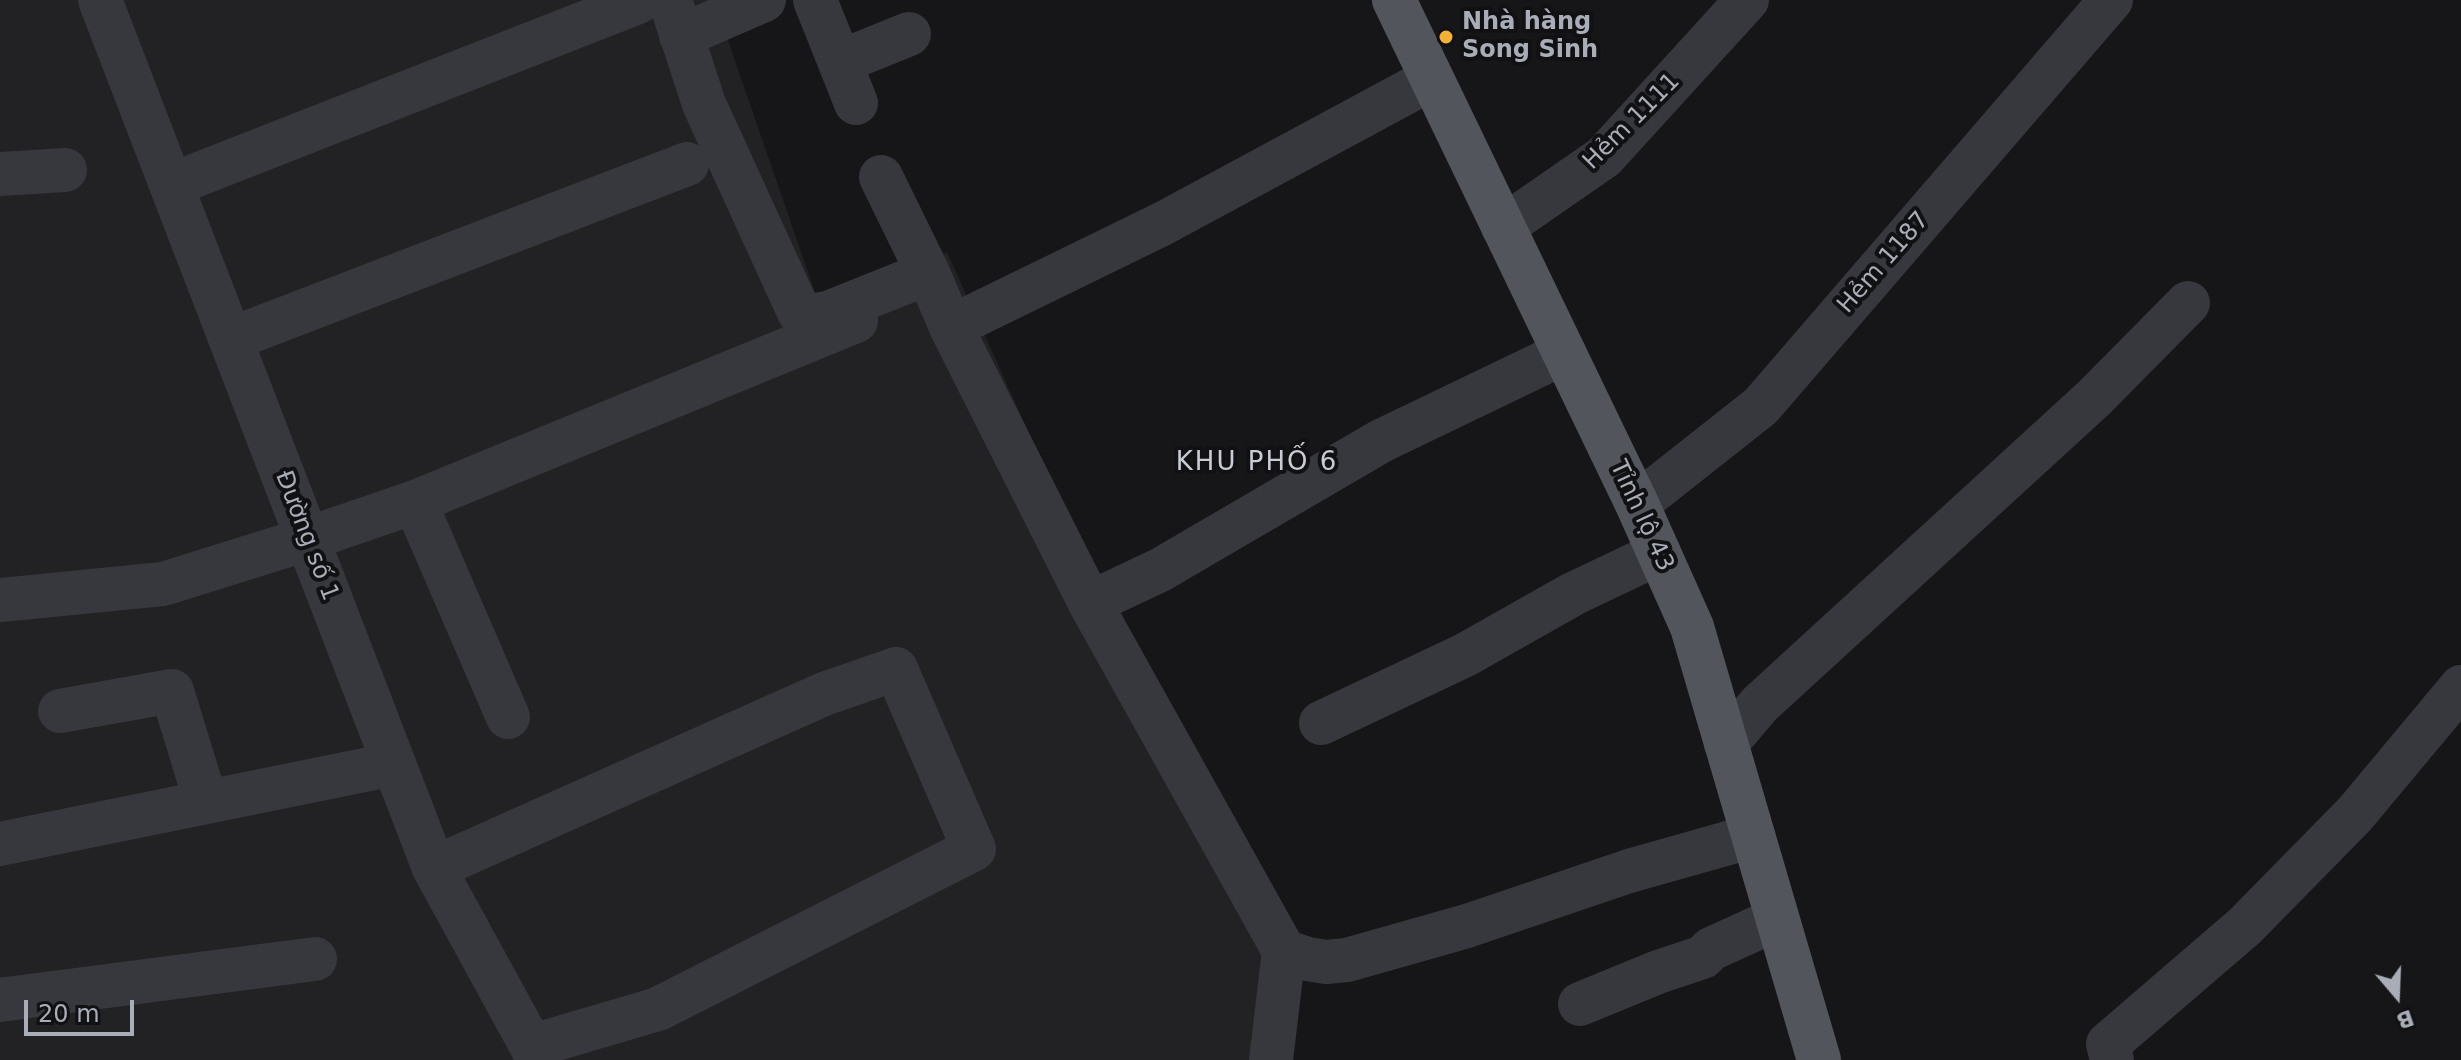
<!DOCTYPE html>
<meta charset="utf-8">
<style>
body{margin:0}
#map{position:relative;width:2461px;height:1060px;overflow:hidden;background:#161618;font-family:"DejaVu Sans",sans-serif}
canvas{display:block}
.north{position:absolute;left:2357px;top:956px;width:80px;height:80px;-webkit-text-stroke:6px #111113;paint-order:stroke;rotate:161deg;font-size:22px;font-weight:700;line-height:32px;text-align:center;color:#a8adb8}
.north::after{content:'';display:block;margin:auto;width:28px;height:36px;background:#a8adb8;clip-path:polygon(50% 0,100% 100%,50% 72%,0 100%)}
.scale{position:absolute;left:24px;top:1000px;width:110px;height:36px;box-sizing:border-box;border:4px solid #a8adb8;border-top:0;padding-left:10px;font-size:24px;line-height:28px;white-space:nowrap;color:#a8adb8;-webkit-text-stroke:6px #111113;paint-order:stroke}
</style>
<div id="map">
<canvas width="2461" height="1060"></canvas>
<div class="north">B</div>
<div class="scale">20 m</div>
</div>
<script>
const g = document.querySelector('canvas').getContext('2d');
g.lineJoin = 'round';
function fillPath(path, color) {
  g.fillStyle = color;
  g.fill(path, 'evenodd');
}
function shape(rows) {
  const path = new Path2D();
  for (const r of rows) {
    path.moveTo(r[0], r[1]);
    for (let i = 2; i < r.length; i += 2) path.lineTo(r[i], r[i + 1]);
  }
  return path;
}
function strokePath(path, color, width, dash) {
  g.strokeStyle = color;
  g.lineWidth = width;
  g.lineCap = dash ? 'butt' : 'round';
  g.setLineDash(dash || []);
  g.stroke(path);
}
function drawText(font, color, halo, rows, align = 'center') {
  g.font = font + ' "DejaVu Sans",sans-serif';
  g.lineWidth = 8;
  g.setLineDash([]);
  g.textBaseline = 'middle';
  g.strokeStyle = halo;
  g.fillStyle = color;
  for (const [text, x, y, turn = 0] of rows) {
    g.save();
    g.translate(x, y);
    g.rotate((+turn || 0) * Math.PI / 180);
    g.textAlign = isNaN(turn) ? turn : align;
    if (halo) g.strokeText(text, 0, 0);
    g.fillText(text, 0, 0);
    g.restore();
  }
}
fillPath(shape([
 [0,0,714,0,827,327,947,252,1271,968,1253,1060,0,1060]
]), '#222225');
strokePath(shape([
 [100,0,434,868,539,1060],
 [670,0,704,104,799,312,814,315,828,313,928,273,951,327,1090,603,1284,951,1271,1060],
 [815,0,856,103],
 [681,36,764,0],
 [840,62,909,34],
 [0,174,65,170],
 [881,177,928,273],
 [171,185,638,2],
 [1503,227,1604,157,1747,0],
 [951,327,1162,224,1431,79],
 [231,339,687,164],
 [415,502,508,717],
 [1637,504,1761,406,2111,0],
 [0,600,163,584,307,539,415,502,856,321],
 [1090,603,1160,570,1381,441,1564,353],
 [60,711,172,691,206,802],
 [1321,723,1465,655,1573,594,1659,553],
 [1726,744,1760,704,2094,398,2188,303],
 [0,844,394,764],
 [434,868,824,694,896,669,974,849,658,1009,532,1046],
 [1284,951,1308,959,1326,962,1347,960,1467,926,1629,871,1753,836],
 [0,1000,315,959],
 [1580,1004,1658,972,1703,957,1711,949,1777,919],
 [2112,1060,2108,1044,2245,926,2355,814,2461,687]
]), '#37383d', 44);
strokePath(shape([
 [1394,0,1637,504,1692,627,1819,1060]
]), '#53555c', 44);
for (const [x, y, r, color] of [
 [1446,37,8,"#f2b134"]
]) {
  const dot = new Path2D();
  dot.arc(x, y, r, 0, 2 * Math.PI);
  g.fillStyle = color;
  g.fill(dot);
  strokePath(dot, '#111113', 3);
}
drawText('bold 24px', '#a8adb8', '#111113', [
 ["Nhà hàng",1462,23],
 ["Song Sinh",1462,51]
], 'left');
drawText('24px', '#a8adb8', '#111113', [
 ["Hẻm 1111",1632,122,-45],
 ["Hẻm 1187",1884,263,-49],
 ["Tỉnh lộ 43",1641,516,65],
 ["Đường số 1",306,536,69]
]);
g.letterSpacing = '2px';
drawText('26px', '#c9ccd4', '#111113', [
 ["KHU PHỐ 6",1257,463]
]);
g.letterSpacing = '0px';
</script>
